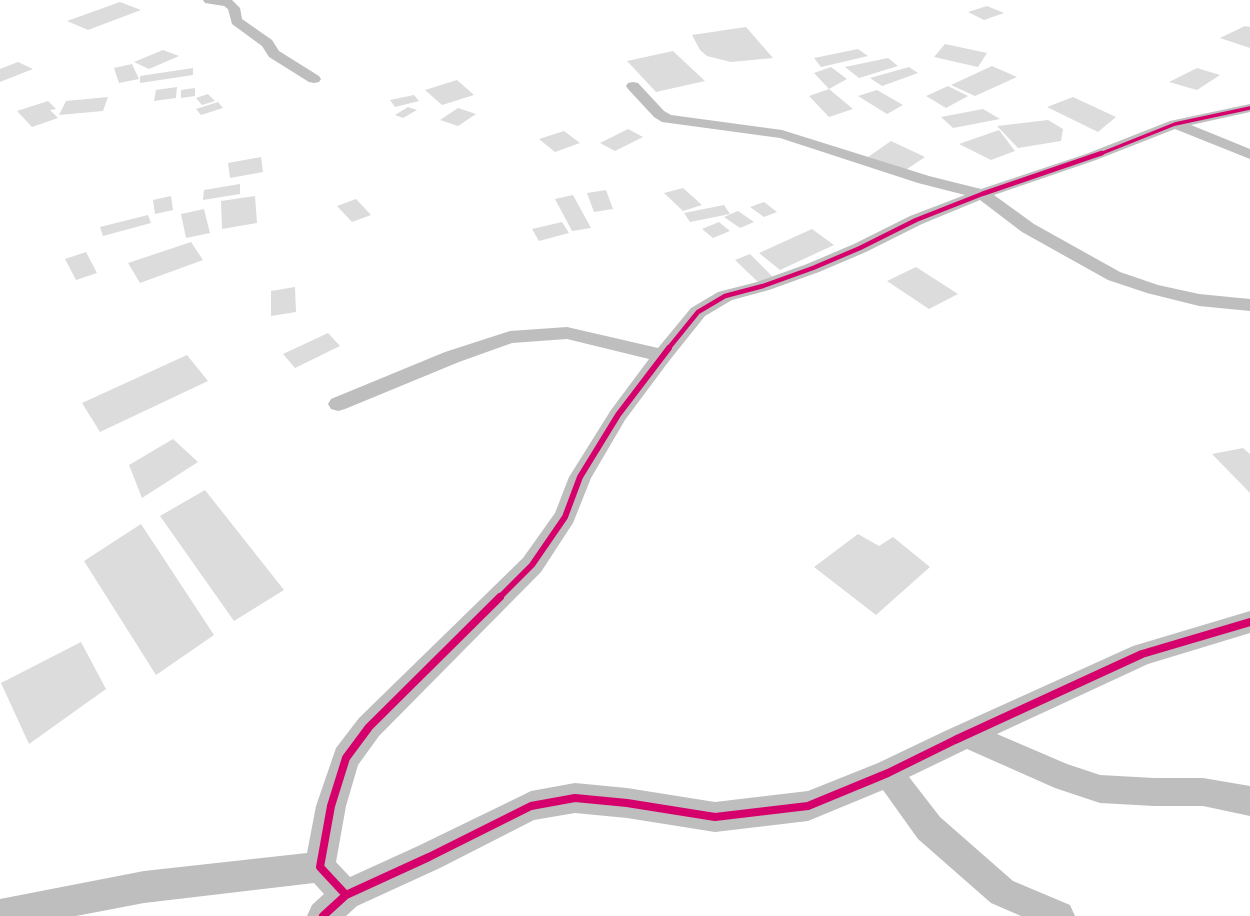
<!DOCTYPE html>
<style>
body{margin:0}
canvas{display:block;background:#fff}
</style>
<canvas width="1250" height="916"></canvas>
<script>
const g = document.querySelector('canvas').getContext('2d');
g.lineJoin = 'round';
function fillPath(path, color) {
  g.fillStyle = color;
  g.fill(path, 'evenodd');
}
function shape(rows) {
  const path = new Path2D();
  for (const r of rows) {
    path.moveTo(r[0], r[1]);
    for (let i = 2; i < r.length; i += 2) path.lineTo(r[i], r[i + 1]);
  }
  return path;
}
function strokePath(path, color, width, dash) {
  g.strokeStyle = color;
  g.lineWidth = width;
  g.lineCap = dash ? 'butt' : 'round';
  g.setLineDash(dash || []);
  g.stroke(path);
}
fillPath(shape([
 [120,2,141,10,88,30,67,21],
 [987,6,1004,13,984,20,968,12],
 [1245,26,1250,27,1250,48,1220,38],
 [746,27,773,58,731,62,707,56,700,50,692,35],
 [945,44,987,53,978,67,934,57],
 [858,49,868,56,821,67,814,58],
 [163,50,179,56,149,69,134,62],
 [673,51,705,81,656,92,627,61],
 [888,58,898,66,859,78,845,67],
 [18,62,33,69,0,82,0,69],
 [132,64,139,79,119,83,114,68],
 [992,66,1017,77,975,96,951,85],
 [831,67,847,79,829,89,814,73],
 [909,67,918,73,882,86,870,78],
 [193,68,193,75,140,83,140,76],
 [1197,68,1220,75,1197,90,1169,82],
 [457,80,474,95,442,105,425,90],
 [948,86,968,96,946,108,926,96],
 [177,87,176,98,154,101,156,90],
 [195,88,195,96,181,98,181,90],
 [829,89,853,109,829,117,809,96],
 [877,90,903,105,887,114,858,96],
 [208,94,215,101,202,105,196,98],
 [414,95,419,101,395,107,390,100],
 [108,97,103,111,59,115,66,101],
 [1073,97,1116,117,1098,132,1047,107],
 [48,101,56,109,50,110,58,118,32,127,17,111],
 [218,102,223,108,201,115,196,109],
 [408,107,417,110,403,118,395,115],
 [458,108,476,114,458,126,440,120],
 [983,109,1000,119,953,128,941,117],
 [1048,120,1063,129,1061,141,1018,148,997,126],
 [628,129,643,137,615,151,600,143],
 [999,130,1015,151,991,160,959,144],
 [564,131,580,143,555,152,539,139],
 [891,141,925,157,904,171,868,157],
 [261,157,263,172,230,178,228,163],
 [240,184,240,194,203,200,204,190],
 [683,188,702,205,683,211,664,193],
 [606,190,613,209,594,212,587,193],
 [573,195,591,228,572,231,555,199],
 [171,196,173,210,155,214,153,200],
 [255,196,257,223,222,229,221,201],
 [356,199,371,215,352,222,337,206],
 [764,202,777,212,764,217,750,207],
 [724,205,730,214,690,222,684,213],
 [204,209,210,233,186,238,181,214],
 [738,211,754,222,740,228,724,217],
 [148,215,151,223,103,236,100,227],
 [562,222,569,233,539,241,532,229],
 [719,222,730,231,713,238,702,229],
 [812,229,834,245,780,270,759,253],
 [191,242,203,260,140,283,128,263],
 [86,252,97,273,76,280,65,259],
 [750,254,773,277,758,282,735,260],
 [916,267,958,294,929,309,887,281],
 [295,287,296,312,271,316,271,291],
 [328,333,340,346,295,368,283,354],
 [187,355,208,381,100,432,82,403],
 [173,439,198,462,142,498,129,465],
 [1243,448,1250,454,1250,493,1212,454],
 [205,490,284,590,234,621,160,516],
 [141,524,214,635,156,675,84,561],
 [858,534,879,546,893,537,930,567,876,615,814,567],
 [81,642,106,689,29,744,1,683]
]), '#dcdcdc');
fillPath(shape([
 [203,0,232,0,240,8,242,19,272,40,279,51,319,76,321,79,319,82,314,83,309,82,269,57,262,46,232,24,228,9,224,6,205,3,203,0],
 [633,82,638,83,664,111,671,115,782,130,929,176,981,189,1086,154,1170,121,1250,104,1250,112,1191,125,1250,149,1250,159,1175,129,1096,160,994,195,1034,224,1120,272,1158,285,1199,294,1250,299,1250,311,1199,306,1147,293,1108,280,1022,232,980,200,922,224,866,252,819,272,769,290,732,300,705,316,669,361,625,420,591,478,573,523,541,572,379,736,358,765,346,806,336,862,350,877,418,846,521,796,531,791,575,783,627,788,715,802,808,791,878,763,945,731,1133,646,1250,611,1250,633,1148,664,997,734,1067,764,1100,775,1154,778,1203,778,1250,786,1250,816,1203,806,1154,806,1100,803,1055,788,967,749,909,777,940,817,1013,881,1070,905,1075,916,1021,916,991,903,918,839,883,790,808,821,715,832,627,818,575,813,534,820,440,868,357,906,346,916,307,916,312,905,324,894,314,883,144,903,76,916,0,916,0,899,144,871,307,853,316,806,336,748,359,718,523,558,555,513,569,477,611,410,649,359,567,339,512,343,459,362,345,409,338,411,331,409,328,404,331,399,445,352,510,331,567,327,658,348,691,308,718,292,757,282,807,264,854,244,910,216,965,195,918,183,780,138,662,122,654,117,628,89,626,86,628,83,633,82]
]), '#bebebe');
strokePath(shape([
 [1100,154,1175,124,1250,108]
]), '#d6006c', 3.5);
strokePath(shape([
 [668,349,698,312,725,296,763,286,813,268,860,248,916,220,982,194,1102,153]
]), '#d6006c', 4.5);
strokePath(shape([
 [499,598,532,565,565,517,580,477,618,415,669,348]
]), '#d6006c', 6);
strokePath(shape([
 [346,895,320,867,331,806,346,758,369,727,500,597],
 [323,916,346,895,429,857,531,806,575,798,627,803,715,817,808,806,888,773,955,740,1142,654,1250,622]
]), '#d6006c', 8);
</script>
